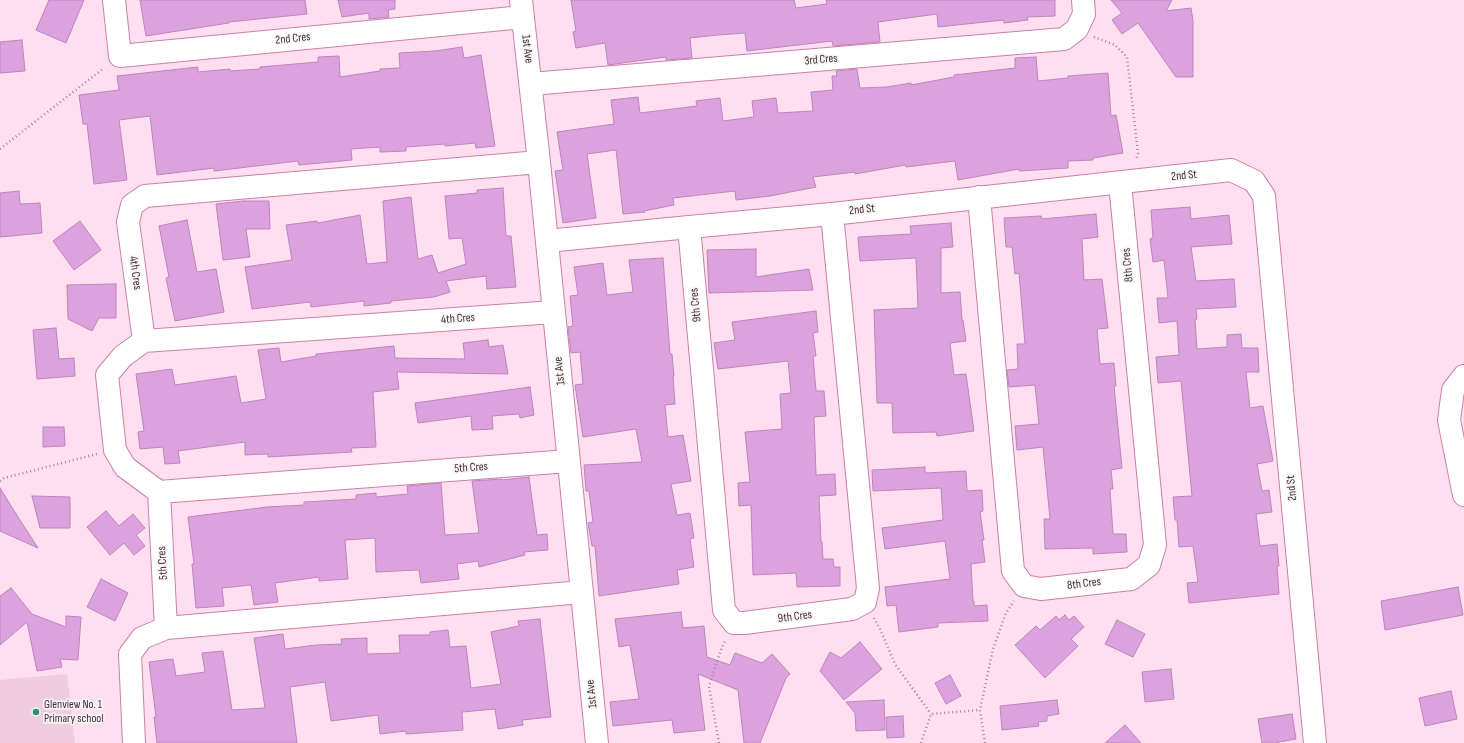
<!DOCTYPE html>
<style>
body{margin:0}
canvas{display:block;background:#fedeef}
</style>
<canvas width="1464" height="743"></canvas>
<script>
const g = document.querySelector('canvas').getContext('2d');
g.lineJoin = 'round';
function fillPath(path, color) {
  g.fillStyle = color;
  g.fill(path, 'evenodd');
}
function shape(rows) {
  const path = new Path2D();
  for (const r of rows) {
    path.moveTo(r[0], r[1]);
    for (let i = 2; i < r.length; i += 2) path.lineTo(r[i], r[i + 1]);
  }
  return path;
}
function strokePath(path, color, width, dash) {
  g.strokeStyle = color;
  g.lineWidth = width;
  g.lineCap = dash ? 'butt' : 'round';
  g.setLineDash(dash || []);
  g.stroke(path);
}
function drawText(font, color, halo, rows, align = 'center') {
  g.font = font + ' "Sofia Sans Condensed",sans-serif';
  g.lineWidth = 3.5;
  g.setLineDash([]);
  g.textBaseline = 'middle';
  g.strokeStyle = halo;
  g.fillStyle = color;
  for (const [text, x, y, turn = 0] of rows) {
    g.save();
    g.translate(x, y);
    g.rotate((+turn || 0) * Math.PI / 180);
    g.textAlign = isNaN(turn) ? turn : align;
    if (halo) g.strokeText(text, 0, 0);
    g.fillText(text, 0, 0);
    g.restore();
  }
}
fillPath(shape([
 [67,674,75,743,0,743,0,680]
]), '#efccde');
const building = shape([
 [49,0,84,0,66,43,36,30,49,0],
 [140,0,305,0,307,14,229,22,229,23,146,36,140,0],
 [338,0,395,0,395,9,388,10,389,17,369,19,369,13,342,17,338,0],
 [571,0,794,0,796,8,827,4,826,0,1055,0,1055,16,1027,17,1028,20,1004,23,1004,20,938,27,937,14,878,22,880,42,833,46,832,41,747,51,745,33,718,35,690,38,692,58,666,60,666,57,608,65,605,43,576,48,573,32,576,31,571,0],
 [1111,0,1172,0,1166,11,1191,8,1193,21,1193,77,1176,77,1138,23,1122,34,1112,20,1122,13,1111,0],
 [22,40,25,71,0,73,0,42,22,40],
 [462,47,464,58,481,55,495,146,476,148,475,143,445,146,445,144,406,147,406,151,380,152,380,147,351,149,352,160,299,165,298,161,214,171,214,168,157,175,150,116,119,120,127,180,94,184,87,124,83,124,79,95,119,90,117,76,198,67,198,72,230,69,230,71,260,69,260,67,318,62,318,57,339,56,340,77,380,71,380,69,400,68,399,53,435,51,462,47],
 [1036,57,1038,81,1068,78,1068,76,1108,73,1111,116,1116,115,1123,153,1093,158,1093,160,1068,161,1068,168,1019,171,1019,169,958,180,955,161,906,167,905,165,855,174,855,172,813,177,816,187,770,196,736,200,735,191,673,198,674,205,644,211,645,212,623,214,616,150,587,154,596,218,563,223,555,171,563,170,557,132,614,124,611,100,638,97,640,113,697,106,696,101,720,98,723,121,754,117,752,101,776,98,778,113,813,111,811,92,833,90,832,76,837,76,836,71,857,69,860,88,887,87,911,83,911,85,954,77,954,75,1015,68,1015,58,1036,57],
 [503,188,506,236,511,236,516,287,487,289,486,276,446,281,450,292,434,297,391,301,391,303,364,306,364,301,311,307,310,302,252,309,245,267,292,260,286,225,317,221,318,223,360,215,367,264,387,262,383,201,411,197,418,259,432,255,438,273,466,264,462,238,449,239,445,196,477,193,477,190,503,188],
 [19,191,20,204,40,203,42,233,0,237,0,193,19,191],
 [243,201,269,201,270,229,246,229,250,257,223,260,216,204,243,201],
 [1190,207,1191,219,1229,215,1232,244,1191,247,1196,281,1234,279,1236,307,1196,309,1197,319,1195,320,1197,349,1227,347,1227,335,1241,334,1242,348,1258,348,1259,372,1246,372,1250,408,1263,406,1273,461,1257,464,1262,491,1269,490,1272,512,1256,514,1260,546,1277,544,1279,566,1277,566,1279,594,1189,603,1187,583,1198,582,1193,546,1179,547,1177,520,1175,520,1173,497,1192,496,1181,381,1158,383,1156,357,1179,355,1177,321,1159,323,1157,298,1168,298,1164,260,1153,262,1150,239,1153,238,1151,210,1190,207],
 [1096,214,1098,237,1082,239,1084,280,1102,279,1108,328,1097,329,1100,364,1114,363,1116,386,1114,386,1122,468,1111,470,1113,489,1110,489,1113,534,1126,534,1127,552,1093,554,1093,548,1045,549,1044,519,1050,519,1043,447,1017,450,1015,426,1039,424,1035,385,1009,387,1007,370,1018,369,1017,344,1025,344,1019,273,1015,274,1012,247,1006,247,1004,218,1041,216,1042,219,1096,214],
 [187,220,197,272,216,269,224,312,175,321,166,278,169,277,159,226,187,220],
 [80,221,101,250,74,270,53,241,80,221],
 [951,223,953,247,941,248,941,293,960,292,962,320,963,320,966,341,950,343,954,375,966,374,974,431,937,436,936,432,893,433,892,403,877,403,874,310,918,308,916,258,860,261,858,237,911,234,910,226,951,223],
 [756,249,756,277,809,269,813,290,709,293,707,250,756,249],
 [663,258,670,354,672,354,674,376,673,376,675,404,665,405,668,437,683,435,691,481,671,484,677,515,690,513,694,538,690,539,694,567,677,570,679,584,599,596,595,546,592,546,588,523,593,522,589,491,586,491,584,465,642,462,636,429,583,437,575,385,583,384,580,352,571,353,568,327,573,326,570,296,578,295,574,267,603,263,607,295,633,292,629,260,663,258],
 [116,284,116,318,99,318,92,331,68,319,67,285,116,284],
 [816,311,818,332,813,333,816,356,813,356,816,391,824,391,826,416,814,417,816,475,835,474,836,495,819,496,821,542,822,542,823,559,833,559,834,567,840,567,840,586,797,587,796,573,753,575,751,505,739,506,738,483,750,482,745,432,782,429,780,394,791,393,788,361,718,369,714,343,735,340,732,322,816,311],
 [56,328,59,359,74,358,75,376,37,379,33,330,56,328],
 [488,340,489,347,503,345,508,374,397,372,399,389,373,392,376,447,351,448,352,452,268,457,268,454,245,455,245,442,178,451,180,463,165,464,163,447,140,449,138,432,144,431,136,374,172,369,175,385,236,376,241,403,266,399,258,350,279,348,281,362,316,356,316,354,394,346,395,358,465,359,463,343,488,340],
 [530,387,534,415,520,418,519,414,492,416,493,429,472,430,471,416,418,423,415,403,530,387],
 [43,427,64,427,65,446,43,447,43,427],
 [925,467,925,473,966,471,967,491,982,490,983,511,980,512,984,540,982,540,985,562,971,564,973,601,974,601,974,606,987,605,988,621,938,623,938,627,899,632,896,605,887,606,885,587,950,579,945,541,885,549,882,528,943,520,941,488,873,491,872,470,925,467],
 [529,477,537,535,547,534,548,550,524,552,525,555,479,567,478,561,457,564,459,579,421,583,419,570,376,572,375,538,345,540,348,579,319,581,319,577,275,583,278,602,254,605,251,585,222,588,224,606,196,608,192,564,194,564,188,517,267,507,304,505,304,502,356,499,356,495,376,493,376,497,408,494,407,486,441,483,445,535,479,533,472,481,502,479,503,480,529,477],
 [0,488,18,517,38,548,0,531,0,488],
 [32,496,70,497,70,528,40,528,32,496],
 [106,511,119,526,133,514,145,528,136,535,145,546,134,555,124,543,110,555,87,527,106,511],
 [101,579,128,593,115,621,87,607,101,579],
 [1458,587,1463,615,1385,630,1381,601,1458,587],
 [11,588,32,614,66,627,66,616,81,617,78,660,60,659,62,667,37,671,27,622,0,645,0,596,11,588],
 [681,612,683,628,704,626,707,657,730,665,735,653,762,663,772,654,790,674,786,678,760,743,744,743,738,690,698,674,705,730,674,733,672,720,613,726,610,702,639,699,630,645,619,647,615,619,681,612],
 [1065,615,1069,620,1074,616,1084,627,1071,639,1078,646,1045,678,1015,645,1036,626,1040,630,1056,616,1059,620,1065,615],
 [540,619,551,717,522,720,523,725,498,729,495,709,462,712,463,730,406,734,406,731,380,734,378,715,331,721,325,682,290,687,297,743,157,743,154,717,156,717,149,662,173,659,176,676,205,672,202,653,223,651,232,710,265,708,254,638,283,634,285,649,316,645,342,644,341,639,367,638,367,654,400,653,399,635,430,635,430,632,448,630,450,647,466,646,471,688,501,684,491,632,519,626,518,621,540,619],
 [1117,620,1145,634,1133,657,1105,644,1117,620],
 [860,642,882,669,844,700,820,671,830,652,841,658,860,642],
 [1171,669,1174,699,1145,702,1142,672,1171,669],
 [950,675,961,696,946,704,935,683,950,675],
 [1451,691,1457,719,1425,726,1419,698,1451,691],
 [884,700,885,730,856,731,855,713,846,702,884,700],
 [1057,700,1059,714,1047,716,1047,721,1038,722,1039,726,1002,730,1000,706,1057,700],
 [1292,714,1296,739,1274,743,1262,743,1258,719,1292,714],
 [903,716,904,737,887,738,886,717,903,716],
 [1125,725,1141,743,1105,743,1125,725]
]);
fillPath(building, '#dca2de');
strokePath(building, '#bc84be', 1);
const street = shape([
 [114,0,120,56,523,17],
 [521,0,539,162,597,743],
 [531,84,1064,39,1077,29,1084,14,1083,0],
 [539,162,145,196,132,205,128,222,144,341,554,312],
 [979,197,1013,571,1024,586,1041,589,1131,579,1149,565,1155,545,1120,183],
 [689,227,724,610,734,623,744,623,852,609,865,602,868,588,832,214],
 [547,241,689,227,832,214,1231,170,1254,181,1264,196,1315,743],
 [144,341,123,356,107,375,115,450,125,467,159,492],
 [1464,376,1453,390,1449,420,1464,495],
 [569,461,159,492,166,628,582,592],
 [134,743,130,654,142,638,166,628]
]);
strokePath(street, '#ca81aa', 24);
strokePath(shape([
 [1094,37,1115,45,1127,57,1138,153,1136,160],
 [0,149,104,68],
 [0,481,4,478,97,454],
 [874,618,880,629,895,664,931,714],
 [719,743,709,686,722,647,725,641],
 [921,743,931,714,980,710],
 [985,743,980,710,993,649,1006,613,1014,601]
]), '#a58596', 2.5, [1, 3]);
strokePath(street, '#fff', 22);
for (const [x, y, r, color] of [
 [36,712,4,"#2d936f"]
]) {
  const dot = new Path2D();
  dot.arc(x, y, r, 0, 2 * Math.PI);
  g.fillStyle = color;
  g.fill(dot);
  strokePath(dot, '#f6f6f6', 1.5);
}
drawText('12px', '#492a3b', '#f6f6f6', [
 ["2nd Cres",293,39,-6],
 ["1st Ave",527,49,83],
 ["3rd Cres",821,60,-5],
 ["2nd St",1184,176,-6],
 ["2nd St",862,210,-6],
 ["8th Cres",1128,265,-95],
 ["4th Cres",135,273,82],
 ["9th Cres",696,305,-95],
 ["4th Cres",458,319,-4],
 ["1st Ave",560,371,-96],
 ["5th Cres",471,468,-4],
 ["2nd St",1292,488,-95],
 ["5th Cres",163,563,-93],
 ["8th Cres",1084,584,-7],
 ["9th Cres",795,617,-7],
 ["1st Ave",592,694,-96]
]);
drawText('12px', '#492a3b', '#f6f6f6', [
 ["Glenview No. 1",44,705],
 ["Primary school",44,719]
], 'left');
</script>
